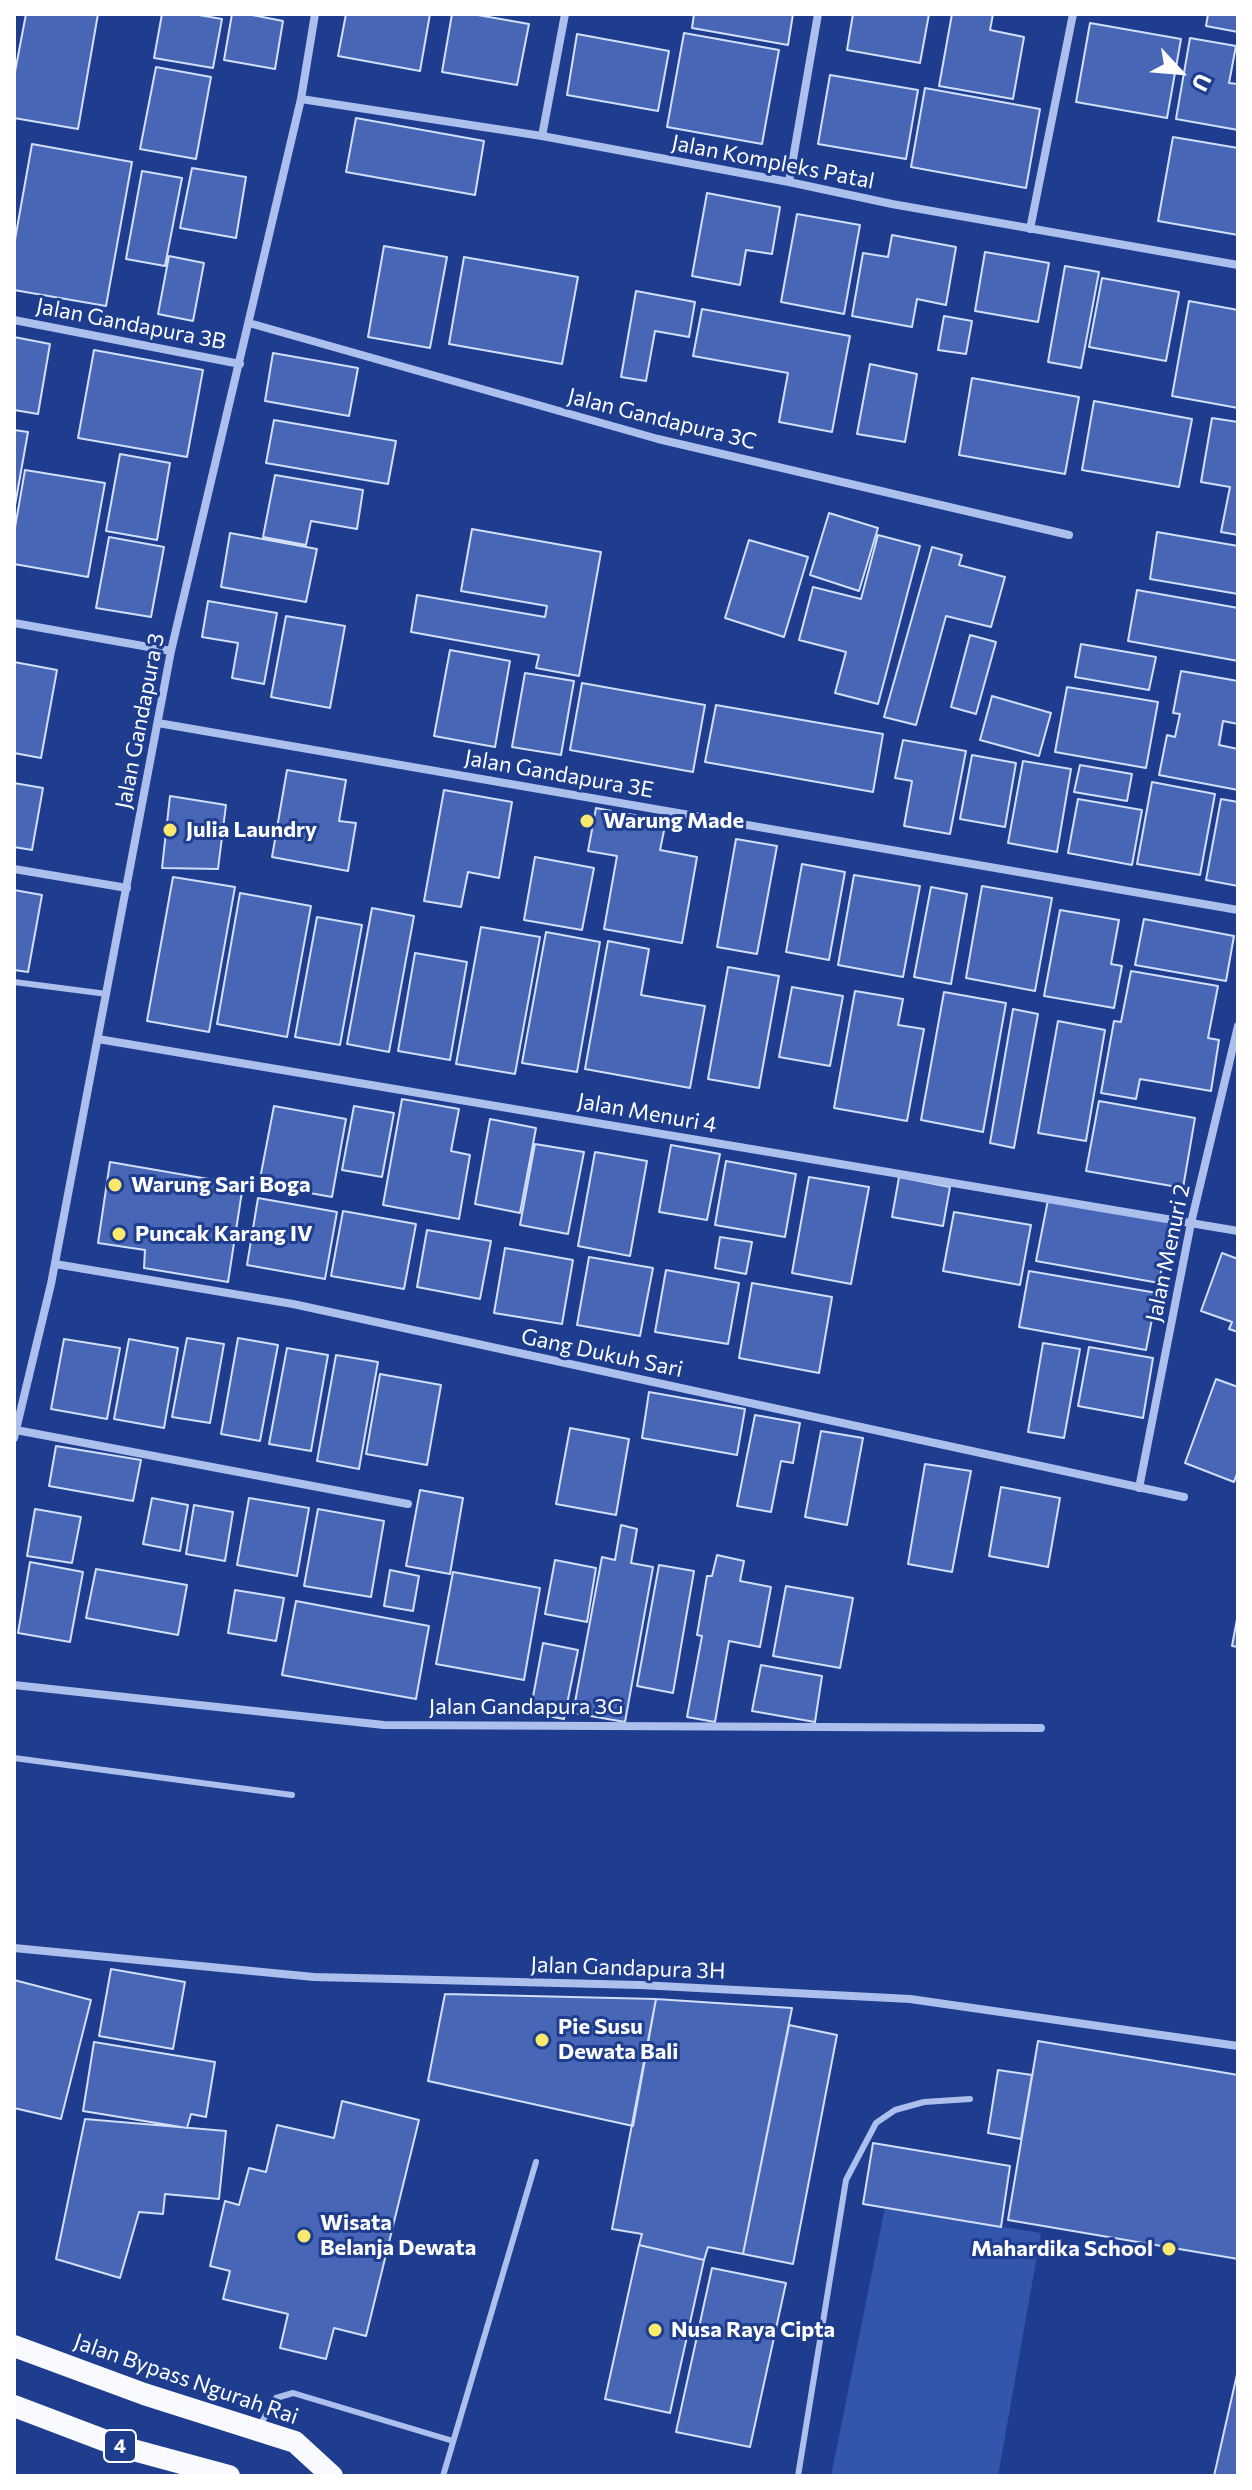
<!DOCTYPE html>
<style>
body{margin:0}
#map{position:relative;width:1252px;height:2490px;overflow:hidden;background:#1e3d8f;font-family:Commissioner,sans-serif}
canvas{display:block}
.frame{position:absolute;inset:0;border:16px solid #fff;pointer-events:none}
.north{position:absolute;left:1140px;top:32px;width:80px;height:80px;-webkit-text-stroke:6px #1e3d8f;paint-order:stroke;rotate:116deg;font-size:22px;font-weight:700;line-height:32px;text-align:center;color:#fff}
.north::after{content:'';display:block;margin:auto;width:28px;height:36px;background:#fff;clip-path:polygon(50% 0,100% 100%,50% 72%,0 100%)}
</style>
<div id="map">
<canvas width="1252" height="2490"></canvas>
<div class="frame"></div>
<div class="north">U</div>
</div>
<script>
const g = document.querySelector('canvas').getContext('2d');
g.lineJoin = 'round';
function fillPath(path, color) {
  g.fillStyle = color;
  g.fill(path, 'evenodd');
}
function shape(rows) {
  const path = new Path2D();
  for (const r of rows) {
    path.moveTo(r[0], r[1]);
    for (let i = 2; i < r.length; i += 2) path.lineTo(r[i], r[i + 1]);
  }
  return path;
}
function strokePath(path, color, width, dash) {
  g.strokeStyle = color;
  g.lineWidth = width;
  g.lineCap = dash ? 'butt' : 'round';
  g.setLineDash(dash || []);
  g.stroke(path);
}
function drawText(font, color, halo, rows, align = 'center') {
  g.font = font + ' Commissioner,sans-serif';
  g.lineWidth = 6;
  g.setLineDash([]);
  g.textBaseline = 'middle';
  g.strokeStyle = halo;
  g.fillStyle = color;
  for (const [text, x, y, turn = 0] of rows) {
    g.save();
    g.translate(x, y);
    g.rotate((+turn || 0) * Math.PI / 180);
    g.textAlign = isNaN(turn) ? turn : align;
    if (halo) g.strokeText(text, 0, 0);
    g.fillText(text, 0, 0);
    g.restore();
  }
}
fillPath(shape([
 [885,2208,1041,2233,998,2476,831,2476]
]), '#3256ac');
const building = shape([
 [26,14,98,14,78,129,14,118,14,77,26,14],
 [162,14,193,14,222,19,213,68,154,58,162,14],
 [232,14,247,14,283,21,275,69,224,60,232,14],
 [346,14,430,14,420,71,338,56,346,14],
 [452,14,472,14,529,24,517,85,442,72,452,14],
 [694,14,793,14,788,45,692,28,694,14],
 [853,14,929,14,920,63,847,50,853,14],
 [952,14,993,14,990,30,1024,37,1013,99,939,86,952,14],
 [1208,14,1238,14,1238,32,1206,26,1208,14],
 [1090,23,1181,39,1167,118,1076,102,1090,23],
 [684,33,779,50,762,144,667,127,684,33],
 [577,34,669,51,658,111,567,95,577,34],
 [1190,38,1236,46,1229,83,1238,84,1238,130,1176,119,1190,38],
 [156,67,211,77,196,159,140,149,156,67],
 [830,75,918,90,906,159,818,144,830,75],
 [925,88,1040,109,1026,188,911,167,925,88],
 [356,118,484,141,475,195,346,172,356,118],
 [1173,137,1238,148,1238,235,1158,221,1173,137],
 [32,144,132,162,106,306,14,290,14,245,32,144],
 [192,168,246,177,236,238,180,228,192,168],
 [142,171,182,178,165,266,126,259,142,171],
 [707,193,780,207,772,254,746,250,740,285,692,276,707,193],
 [797,214,860,225,844,314,781,302,797,214],
 [892,235,956,247,946,305,917,299,912,327,852,316,863,253,888,257,892,235],
 [384,246,447,257,430,348,368,337,384,246],
 [985,252,1049,263,1038,322,975,311,985,252],
 [169,256,204,263,193,321,158,314,169,256],
 [464,257,578,277,562,364,449,344,464,257],
 [1065,266,1099,272,1081,368,1048,362,1065,266],
 [1102,278,1179,292,1166,361,1089,347,1102,278],
 [636,291,695,302,689,337,655,331,646,381,621,377,636,291],
 [1189,301,1238,310,1238,408,1172,396,1189,301],
 [702,309,850,336,832,432,779,422,788,373,693,356,702,309],
 [944,316,972,321,966,354,938,350,944,316],
 [14,337,50,344,38,414,14,410,14,337],
 [94,350,203,370,187,457,78,438,94,350],
 [273,353,358,368,349,416,265,401,273,353],
 [870,364,917,374,905,442,857,434,870,364],
 [972,378,1079,397,1065,474,959,455,972,378],
 [1094,401,1192,419,1179,487,1082,470,1094,401],
 [1212,418,1238,422,1238,535,1221,532,1230,487,1201,482,1212,418],
 [274,420,396,441,388,484,266,463,274,420],
 [14,430,28,432,14,511,14,430],
 [120,454,170,463,157,540,106,531,120,454],
 [25,470,105,483,88,577,14,564,14,533,25,470],
 [275,475,363,490,357,529,311,521,306,545,263,537,275,475],
 [829,513,878,528,859,591,810,575,829,513],
 [472,529,601,552,579,676,536,668,539,655,411,632,417,595,545,617,547,606,461,591,472,529],
 [1157,532,1238,546,1238,594,1150,579,1157,532],
 [230,533,317,549,306,602,221,587,230,533],
 [878,535,920,546,878,704,835,693,846,652,799,640,813,587,861,599,878,535],
 [109,537,164,547,151,617,96,608,109,537],
 [749,540,808,557,784,637,725,618,749,540],
 [932,547,962,555,959,565,1005,577,991,627,946,616,916,725,884,717,932,547],
 [1137,590,1238,608,1238,661,1128,641,1137,590],
 [208,601,277,613,264,684,232,678,238,643,202,637,208,601],
 [286,616,345,626,330,708,271,697,286,616],
 [970,635,996,642,976,714,951,707,970,635],
 [1081,644,1156,657,1149,690,1075,677,1081,644],
 [450,650,510,661,495,747,434,736,450,650],
 [14,662,57,670,41,758,14,753,14,662],
 [1181,671,1238,681,1238,724,1223,721,1219,745,1238,749,1238,790,1159,775,1167,735,1175,737,1180,714,1173,713,1181,671],
 [525,673,574,681,561,755,512,747,525,673],
 [582,683,705,705,693,772,570,750,582,683],
 [1067,687,1158,702,1146,768,1055,752,1067,687],
 [992,696,1051,713,1039,756,980,740,992,696],
 [716,705,883,734,873,792,705,762,716,705],
 [903,740,966,751,950,834,904,826,912,781,895,778,903,740],
 [972,755,1016,763,1005,827,960,819,972,755],
 [1023,761,1071,769,1057,852,1008,843,1023,761],
 [1080,765,1132,774,1127,801,1074,792,1080,765],
 [287,770,346,780,339,821,356,823,348,871,272,857,287,770],
 [1152,782,1215,794,1200,875,1137,864,1152,782],
 [14,783,43,788,32,850,14,847,14,783],
 [444,790,512,802,499,878,468,872,461,907,424,901,444,790],
 [170,796,226,805,218,869,162,868,170,796],
 [1078,799,1142,810,1132,865,1068,853,1078,799],
 [1221,799,1238,802,1238,886,1206,880,1221,799],
 [596,808,666,821,660,850,697,857,682,943,604,929,617,856,588,851,596,808],
 [736,839,777,846,757,954,717,947,736,839],
 [535,857,594,868,582,930,524,920,535,857],
 [802,864,845,872,829,960,786,952,802,864],
 [854,875,920,886,903,977,838,965,854,875],
 [173,877,235,887,209,1032,147,1021,173,877],
 [982,886,1052,898,1035,991,966,978,982,886],
 [931,887,967,894,951,984,914,977,931,887],
 [14,890,42,895,28,972,14,970,14,890],
 [240,893,311,906,287,1037,217,1024,240,893],
 [372,908,414,916,389,1052,347,1044,372,908],
 [1060,910,1119,920,1111,964,1122,966,1114,1008,1044,996,1060,910],
 [317,917,362,925,340,1045,295,1037,317,917],
 [1144,919,1234,936,1226,981,1135,965,1144,919],
 [481,927,540,937,515,1074,456,1064,481,927],
 [546,932,600,942,577,1072,522,1063,546,932],
 [608,941,649,949,641,995,705,1006,690,1088,585,1069,608,941],
 [415,953,467,962,450,1060,398,1051,415,953],
 [728,967,779,976,759,1088,708,1079,728,967],
 [1131,971,1218,986,1208,1038,1219,1040,1211,1091,1140,1079,1136,1099,1101,1093,1114,1021,1121,1022,1131,971],
 [792,987,843,996,830,1066,779,1057,792,987],
 [855,991,903,999,898,1025,924,1029,907,1121,834,1108,855,991],
 [944,992,1006,1003,983,1132,921,1120,944,992],
 [1013,1009,1038,1014,1014,1148,990,1143,1013,1009],
 [1058,1021,1105,1030,1086,1141,1038,1133,1058,1021],
 [402,1099,459,1109,451,1151,470,1155,459,1219,383,1205,402,1099],
 [1099,1101,1195,1118,1183,1188,1086,1171,1099,1101],
 [274,1106,346,1119,332,1197,259,1184,274,1106],
 [354,1106,394,1113,382,1177,342,1170,354,1106],
 [490,1119,536,1128,520,1213,475,1204,490,1119],
 [535,1144,584,1152,568,1234,520,1225,535,1144],
 [671,1145,720,1154,707,1220,659,1212,671,1145],
 [595,1152,647,1161,630,1256,578,1246,595,1152],
 [726,1161,796,1174,785,1237,715,1225,726,1161],
 [110,1162,243,1185,228,1282,144,1268,145,1250,98,1243,110,1162],
 [809,1177,869,1187,851,1284,792,1273,809,1177],
 [899,1177,950,1187,943,1226,892,1217,899,1177],
 [258,1198,337,1212,325,1279,247,1265,258,1198],
 [1048,1200,1170,1221,1159,1283,1036,1261,1048,1200],
 [343,1211,416,1224,404,1289,331,1276,343,1211],
 [954,1212,1031,1225,1020,1285,943,1271,954,1212],
 [427,1230,491,1241,480,1299,417,1287,427,1230],
 [720,1237,752,1242,746,1274,715,1268,720,1237],
 [505,1248,573,1260,562,1324,494,1313,505,1248],
 [1222,1253,1238,1259,1238,1332,1229,1329,1232,1322,1201,1311,1222,1253],
 [589,1257,653,1268,640,1336,577,1325,589,1257],
 [666,1270,739,1283,728,1344,655,1332,666,1270],
 [1029,1271,1157,1293,1146,1350,1019,1327,1029,1271],
 [752,1283,832,1297,819,1373,739,1358,752,1283],
 [187,1338,224,1344,210,1423,172,1417,187,1338],
 [238,1338,278,1345,260,1441,221,1434,238,1338],
 [64,1339,120,1348,107,1419,51,1409,64,1339],
 [129,1339,178,1348,164,1428,114,1419,129,1339],
 [1043,1343,1080,1349,1064,1438,1028,1432,1043,1343],
 [1089,1347,1153,1358,1143,1418,1078,1406,1089,1347],
 [287,1348,328,1355,311,1451,269,1444,287,1348],
 [336,1355,378,1362,359,1469,317,1461,336,1355],
 [380,1374,441,1385,427,1465,366,1454,380,1374],
 [1216,1379,1238,1387,1238,1471,1234,1482,1185,1463,1216,1379],
 [649,1392,745,1409,737,1455,642,1438,649,1392],
 [755,1415,800,1423,793,1463,781,1461,771,1512,737,1506,755,1415],
 [570,1428,629,1439,616,1515,556,1504,570,1428],
 [821,1431,863,1438,847,1525,805,1517,821,1431],
 [56,1446,141,1460,133,1501,49,1486,56,1446],
 [925,1464,971,1471,952,1572,908,1564,925,1464],
 [1001,1487,1060,1498,1048,1567,989,1556,1001,1487],
 [420,1490,463,1498,450,1574,406,1566,420,1490],
 [152,1498,188,1505,180,1551,143,1544,152,1498],
 [249,1498,309,1508,297,1576,237,1565,249,1498],
 [194,1505,233,1512,225,1561,186,1554,194,1505],
 [35,1509,81,1517,72,1563,27,1556,35,1509],
 [318,1509,384,1521,371,1597,304,1586,318,1509],
 [621,1525,637,1529,631,1563,653,1567,625,1722,573,1713,602,1557,615,1560,621,1525],
 [717,1555,744,1561,740,1581,771,1587,760,1647,729,1641,715,1722,687,1717,702,1636,697,1635,707,1576,712,1576,717,1555],
 [555,1560,596,1568,587,1622,545,1614,555,1560],
 [30,1562,83,1572,70,1642,18,1633,30,1562],
 [659,1565,694,1571,673,1693,637,1686,659,1565],
 [96,1569,187,1585,178,1635,86,1618,96,1569],
 [390,1570,419,1576,413,1611,384,1606,390,1570],
 [453,1572,540,1588,524,1680,436,1664,453,1572],
 [786,1586,853,1598,840,1668,773,1656,786,1586],
 [235,1590,284,1598,276,1641,228,1633,235,1590],
 [296,1601,429,1626,416,1699,282,1675,296,1601],
 [1238,1614,1238,1647,1232,1646,1238,1614],
 [543,1643,578,1650,564,1719,530,1713,543,1643],
 [761,1665,822,1676,815,1722,752,1711,761,1665],
 [111,1969,185,1982,173,2049,99,2036,111,1969],
 [14,1980,91,2000,61,2119,14,2108,14,1980],
 [445,1994,656,1999,633,2126,428,2081,445,1994],
 [656,1999,792,2008,743,2254,708,2247,704,2260,639,2245,642,2234,612,2229,656,1999],
 [789,2025,837,2035,793,2264,743,2254,789,2025],
 [1038,2041,1238,2075,1238,2259,1008,2220,1038,2041],
 [94,2042,215,2062,206,2117,191,2114,187,2128,83,2111,94,2042],
 [998,2070,1032,2075,1021,2139,988,2133,998,2070],
 [342,2101,419,2120,366,2336,334,2328,326,2359,280,2348,288,2314,223,2299,230,2271,210,2266,225,2201,239,2205,249,2168,266,2172,277,2125,334,2138,342,2101],
 [85,2119,226,2131,219,2199,165,2194,163,2214,139,2212,120,2278,56,2259,85,2119],
 [873,2143,1010,2166,1001,2227,863,2204,873,2143],
 [639,2245,704,2260,670,2413,605,2399,639,2245],
 [712,2268,786,2283,750,2447,676,2432,712,2268],
 [1238,2370,1238,2476,1214,2476,1238,2370]
]);
fillPath(building, '#4767b6');
strokePath(building, '#d3def9', 2);
strokePath(shape([
 [14,982,107,994],
 [14,1758,292,1795],
 [260,2425,276,2398,293,2393,453,2441],
 [443,2476,536,2162],
 [798,2476,846,2180,876,2123,895,2110,924,2102,970,2099]
]), '#adc0ed', 6);
strokePath(shape([
 [301,99,542,136,789,182,892,204,1238,265],
 [542,136,565,14],
 [789,182,818,14],
 [1030,229,1073,14],
 [14,320,240,364],
 [249,323,658,439,1069,535],
 [14,623,171,651],
 [158,723,1238,910],
 [14,869,127,888],
 [98,1039,1238,1231],
 [55,1264,293,1304,1184,1497],
 [16,1430,408,1504],
 [14,1438,51,1284,171,651,301,99,315,14],
 [1139,1488,1191,1223,1238,1026],
 [14,1685,384,1725,1041,1728],
 [14,1948,314,1977,640,1985,910,1999,1238,2046]
]), '#adc0ed', 8);
strokePath(shape([
 [14,2346,144,2394,295,2442,332,2476],
 [14,2406,122,2447,229,2476]
]), '#f9faff', 22);
for (const [x, y, r, color] of [
 [587,821,8,"#fbe96d"],
 [170,830,8,"#fbe96d"],
 [115,1185,8,"#fbe96d"],
 [119,1234,8,"#fbe96d"],
 [542,2040,8,"#fbe96d"],
 [304,2236,8,"#fbe96d"],
 [1169,2249,8,"#fbe96d"],
 [655,2330,8,"#fbe96d"]
]) {
  const dot = new Path2D();
  dot.arc(x, y, r, 0, 2 * Math.PI);
  g.fillStyle = color;
  g.fill(dot);
  strokePath(dot, '#1e3d8f', 3);
}
for (const [x, y, w] of [
 [120,2446,32]
]) {
  const box = new Path2D();
  box.roundRect(x - w / 2, y - 16, w, 32, 6);
  g.fillStyle = '#1e3d8f';
  g.fill(box);
  strokePath(box, '#fff', 2);
}
drawText('bold 20px', '#fff', null, [
 ["4",120,2446]
]);
drawText('22px', '#fff', '#1e3d8f', [
 ["Jalan Kompleks Patal",773,162,11],
 ["Jalan Gandapura 3B",131,324,11],
 ["Jalan Gandapura 3C",662,419,14],
 ["Jalan Gandapura 3",140,721,-79],
 ["Jalan Gandapura 3E",559,774,10],
 ["Jalan Menuri 4",647,1113,10],
 ["Jalan Menuri 2",1168,1253,-78],
 ["Gang Dukuh Sari",602,1353,12],
 ["Jalan Gandapura 3G",526,1707],
 ["Jalan Gandapura 3H",628,1968,2],
 ["Jalan Bypass Ngurah Rai",186,2379,19]
]);
drawText('bold 22px', '#fff', '#1e3d8f', [
 ["Warung Made",603,821],
 ["Julia Laundry",186,830],
 ["Warung Sari Boga",131,1185],
 ["Puncak Karang IV",135,1234],
 ["Pie Susu",558,2027],
 ["Dewata Bali",558,2052],
 ["Wisata",320,2223],
 ["Belanja Dewata",320,2248],
 ["Mahardika School",1153,2249,"right"],
 ["Nusa Raya Cipta",671,2330]
], 'left');
</script>
